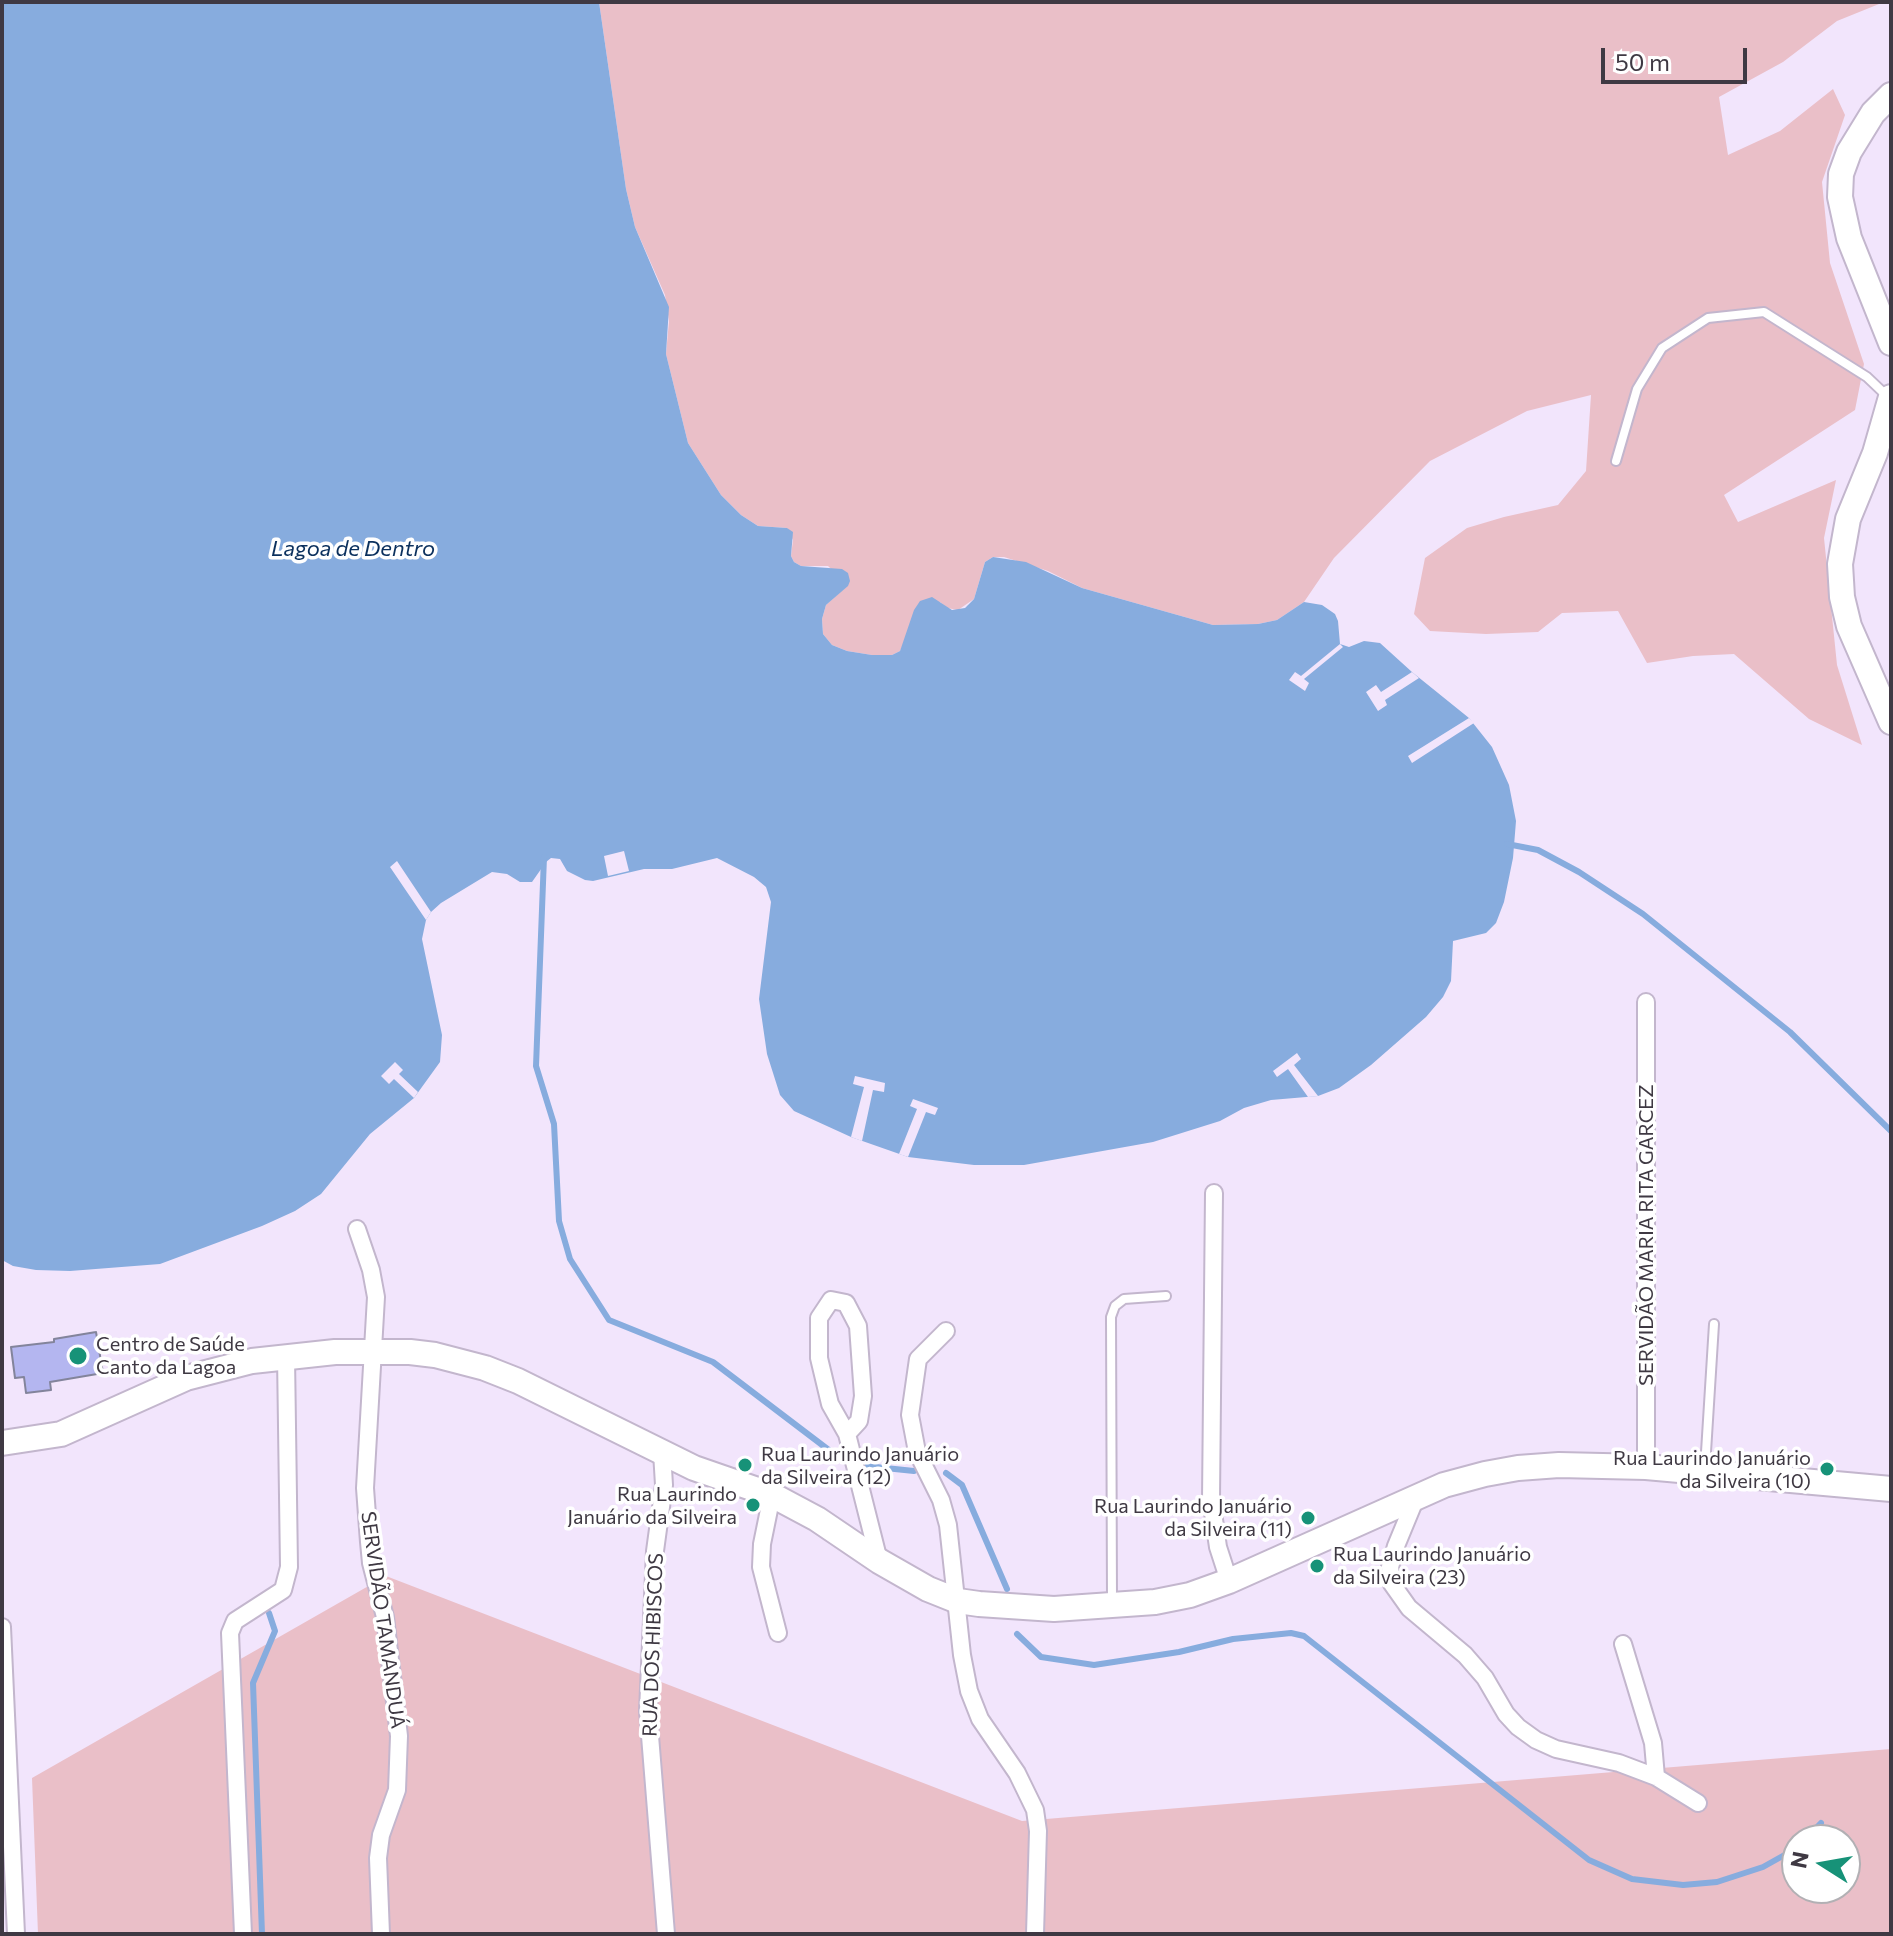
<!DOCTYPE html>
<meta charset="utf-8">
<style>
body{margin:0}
#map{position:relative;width:1893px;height:1936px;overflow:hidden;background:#f2e5fc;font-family:Commissioner,sans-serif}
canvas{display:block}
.frame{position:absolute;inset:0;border:4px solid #3f3943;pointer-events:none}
.north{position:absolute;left:1781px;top:1824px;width:80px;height:80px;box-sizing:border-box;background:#fff;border:2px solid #b2b0b4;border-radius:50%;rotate:281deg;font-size:22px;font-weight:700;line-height:32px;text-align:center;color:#3f3943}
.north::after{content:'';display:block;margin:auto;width:28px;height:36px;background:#179278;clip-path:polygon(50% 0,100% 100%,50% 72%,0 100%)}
.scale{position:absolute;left:1601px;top:48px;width:146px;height:36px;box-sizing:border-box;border:4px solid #3f3943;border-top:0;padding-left:10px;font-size:24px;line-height:28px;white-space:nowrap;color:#3f3943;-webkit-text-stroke:6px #fff;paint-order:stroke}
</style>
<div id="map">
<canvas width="1893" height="1936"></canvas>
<div class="frame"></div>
<div class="north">N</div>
<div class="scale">50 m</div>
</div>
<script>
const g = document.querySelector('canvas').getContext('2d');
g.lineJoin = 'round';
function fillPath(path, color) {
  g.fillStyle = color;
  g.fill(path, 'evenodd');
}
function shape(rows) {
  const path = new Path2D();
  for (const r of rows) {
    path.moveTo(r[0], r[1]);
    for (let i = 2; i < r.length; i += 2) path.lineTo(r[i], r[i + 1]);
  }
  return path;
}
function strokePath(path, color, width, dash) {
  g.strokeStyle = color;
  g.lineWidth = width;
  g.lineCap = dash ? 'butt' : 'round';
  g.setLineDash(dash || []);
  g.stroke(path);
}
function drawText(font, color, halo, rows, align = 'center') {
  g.font = font + ' Commissioner,sans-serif';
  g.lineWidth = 7;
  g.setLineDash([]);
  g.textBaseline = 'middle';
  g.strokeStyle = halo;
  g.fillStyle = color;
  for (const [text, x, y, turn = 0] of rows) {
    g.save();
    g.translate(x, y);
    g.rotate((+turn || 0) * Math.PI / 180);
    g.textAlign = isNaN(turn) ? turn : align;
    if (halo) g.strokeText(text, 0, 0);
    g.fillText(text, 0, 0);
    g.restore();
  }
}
fillPath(shape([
 [599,2,1884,2,1837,21,1783,62,1719,97,1728,155,1780,131,1833,89,1845,115,1822,182,1830,263,1864,364,1855,410,1724,495,1738,522,1836,480,1824,538,1837,665,1862,745,1809,719,1734,654,1693,656,1647,663,1618,611,1562,613,1538,632,1486,634,1430,631,1414,614,1425,558,1467,528,1504,517,1558,505,1586,471,1591,395,1527,411,1430,461,1334,558,1304,602,1277,620,1258,624,1213,625,1082,588,1048,571,1004,557,993,557,985,562,974,599,958,610,947,608,940,602,904,643,900,651,892,655,872,655,847,651,832,645,823,634,822,619,826,605,848,585,828,566,801,566,794,562,791,556,793,540,787,528,758,526,741,515,721,495,688,443,666,354,669,321,665,295,635,227,626,189],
 [386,1576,1022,1821,1891,1749,1891,1934,38,1934,32,1778],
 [1797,1840,1845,1840,1845,1888,1797,1888]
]), '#eabfc8');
fillPath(shape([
 [2,2,599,2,626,189,635,227,669,307,666,354,688,443,721,495,741,515,758,526,787,528,793,532,791,556,794,562,801,566,842,569,848,573,850,581,848,586,826,605,822,619,823,634,832,645,847,651,872,655,892,655,900,651,914,610,920,601,932,597,952,610,965,608,974,599,985,562,993,557,1026,562,1082,588,1213,625,1258,624,1277,620,1304,602,1322,605,1335,614,1338,621,1340,644,1349,647,1364,641,1380,643,1412,672,1469,718,1492,747,1509,785,1516,821,1513,858,1504,902,1496,923,1486,933,1453,941,1451,981,1443,997,1426,1017,1371,1065,1339,1088,1318,1096,1271,1100,1244,1108,1220,1121,1153,1142,1024,1165,974,1165,908,1157,851,1137,794,1111,780,1095,767,1054,759,999,771,902,766,887,754,877,717,858,672,869,644,869,593,881,585,880,567,871,560,859,551,858,546,862,532,882,520,882,507,874,492,872,441,903,431,912,426,920,422,939,442,1035,440,1062,414,1098,370,1134,321,1194,295,1211,262,1226,160,1264,70,1271,36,1270,13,1266,2,1260]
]), '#87acde');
fillPath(shape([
 [1340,644,1343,647,1304,679,1309,683,1305,691,1289,680,1295,672,1301,676],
 [1412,672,1419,678,1385,700,1387,705,1378,711,1366,692,1376,685,1381,692],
 [1469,718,1474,723,1412,763,1408,756],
 [624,851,629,871,608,876,604,856],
 [397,861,431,912,426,920,390,867],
 [1297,1053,1301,1059,1294,1065,1318,1096,1308,1097,1288,1069,1277,1077,1273,1071],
 [395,1062,403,1070,399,1074,418,1092,414,1098,394,1079,389,1084,381,1076],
 [855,1076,885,1083,884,1092,873,1090,862,1141,851,1137,864,1087,853,1084],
 [913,1099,938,1108,935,1115,926,1112,908,1157,899,1154,917,1109,910,1106]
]), '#f2e5fc');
strokePath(shape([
 [1507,844,1538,850,1579,872,1643,914,1790,1032,1891,1131],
 [544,857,536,1066,554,1124,559,1221,570,1259,609,1320,713,1362,838,1457],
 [866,1466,914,1471],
 [946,1473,962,1485,1007,1589],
 [1017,1634,1041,1657,1094,1665,1179,1652,1233,1639,1291,1633,1304,1636,1589,1860,1632,1879,1683,1885,1717,1882,1763,1867,1797,1848],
 [1805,1840,1821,1823],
 [262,1934,253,1683,275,1631,269,1613]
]), '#87acde', 6);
const building = shape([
 [96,1332,103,1373,50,1382,51,1390,26,1393,24,1377,15,1378,11,1347,54,1342,54,1339,96,1332]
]);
fillPath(building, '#b4b6f0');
strokePath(building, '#83849b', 2);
const lane = shape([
 [1616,461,1637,389,1662,348,1708,318,1764,312,1867,377,1887,396],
 [1705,1468,1714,1324],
 [1112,1601,1111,1317,1115,1306,1124,1299,1166,1296]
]);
const street = shape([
 [1214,1193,1211,1499,1218,1547,1229,1581],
 [357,1229,371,1270,376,1297,365,1488,369,1542,371,1563,385,1617,399,1736,397,1790,381,1835,378,1858,381,1934],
 [946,1331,918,1359,910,1415,917,1452,941,1500,948,1525,962,1655,969,1691,980,1719,1017,1773,1035,1810,1038,1831,1035,1934],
 [847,1434,859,1421,863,1396,858,1326,846,1303,831,1300,819,1318,819,1358,830,1404,847,1434,879,1561],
 [662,1452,664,1485,655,1551,648,1711,666,1934],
 [1646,1467,1646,1002],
 [772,1495,762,1544,761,1567,778,1633],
 [1415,1500,1396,1546,1390,1567,1392,1584,1409,1608,1465,1655,1485,1678,1506,1714,1518,1727,1536,1740,1556,1749,1619,1763,1656,1777,1698,1803],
 [2,1627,16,1934],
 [1623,1644,1653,1743,1656,1777],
 [243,1934,230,1633,235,1621,283,1590,289,1567,286,1356]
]);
const secondary = shape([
 [1891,95,1873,113,1849,152,1841,174,1840,197,1849,238,1891,343],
 [1891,397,1875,453,1848,519,1840,564,1842,597,1849,626,1891,722],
 [2,1443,61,1434,186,1378,252,1361,335,1352,410,1352,435,1355,485,1368,518,1381,694,1468,772,1495,817,1519,879,1561,928,1589,958,1601,979,1604,1054,1609,1155,1602,1190,1595,1229,1581,1444,1485,1485,1474,1518,1468,1559,1465,1646,1467,1891,1489]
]);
strokePath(lane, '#c3b6cd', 12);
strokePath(street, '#c3b6cd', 20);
strokePath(secondary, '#c3b6cd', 28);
strokePath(lane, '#fff', 8);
strokePath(street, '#fff', 16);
strokePath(secondary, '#fff', 24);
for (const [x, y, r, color] of [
 [78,1356,10,"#179278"],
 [745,1465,8,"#179278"],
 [1827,1469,8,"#179278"],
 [753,1505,8,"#179278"],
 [1308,1518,8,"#179278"],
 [1317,1566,8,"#179278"]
]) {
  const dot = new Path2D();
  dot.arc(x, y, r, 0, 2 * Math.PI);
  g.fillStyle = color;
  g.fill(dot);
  strokePath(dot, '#fff', 3);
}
drawText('20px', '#3f3943', '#fff', [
 ["SERVIDÃO MARIA RITA GARCEZ",1646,1235,-90],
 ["SERVIDÃO TAMANDUÁ",383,1620,82],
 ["RUA DOS HIBISCOS",653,1645,-88]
]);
drawText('20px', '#3f3943', '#fff', [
 ["Centro de Saúde",96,1344],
 ["Canto da Lagoa",96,1367],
 ["Rua Laurindo Januário",761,1454],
 ["da Silveira (12)",761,1477],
 ["Rua Laurindo Januário",1811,1458,"right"],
 ["da Silveira (10)",1811,1481,"right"],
 ["Rua Laurindo",737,1494,"right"],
 ["Januário da Silveira",737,1517,"right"],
 ["Rua Laurindo Januário",1292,1506,"right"],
 ["da Silveira (11)",1292,1529,"right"],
 ["Rua Laurindo Januário",1333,1554],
 ["da Silveira (23)",1333,1577]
], 'left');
drawText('italic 22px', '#0b305d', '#fff', [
 ["Lagoa de Dentro",353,549]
]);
</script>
